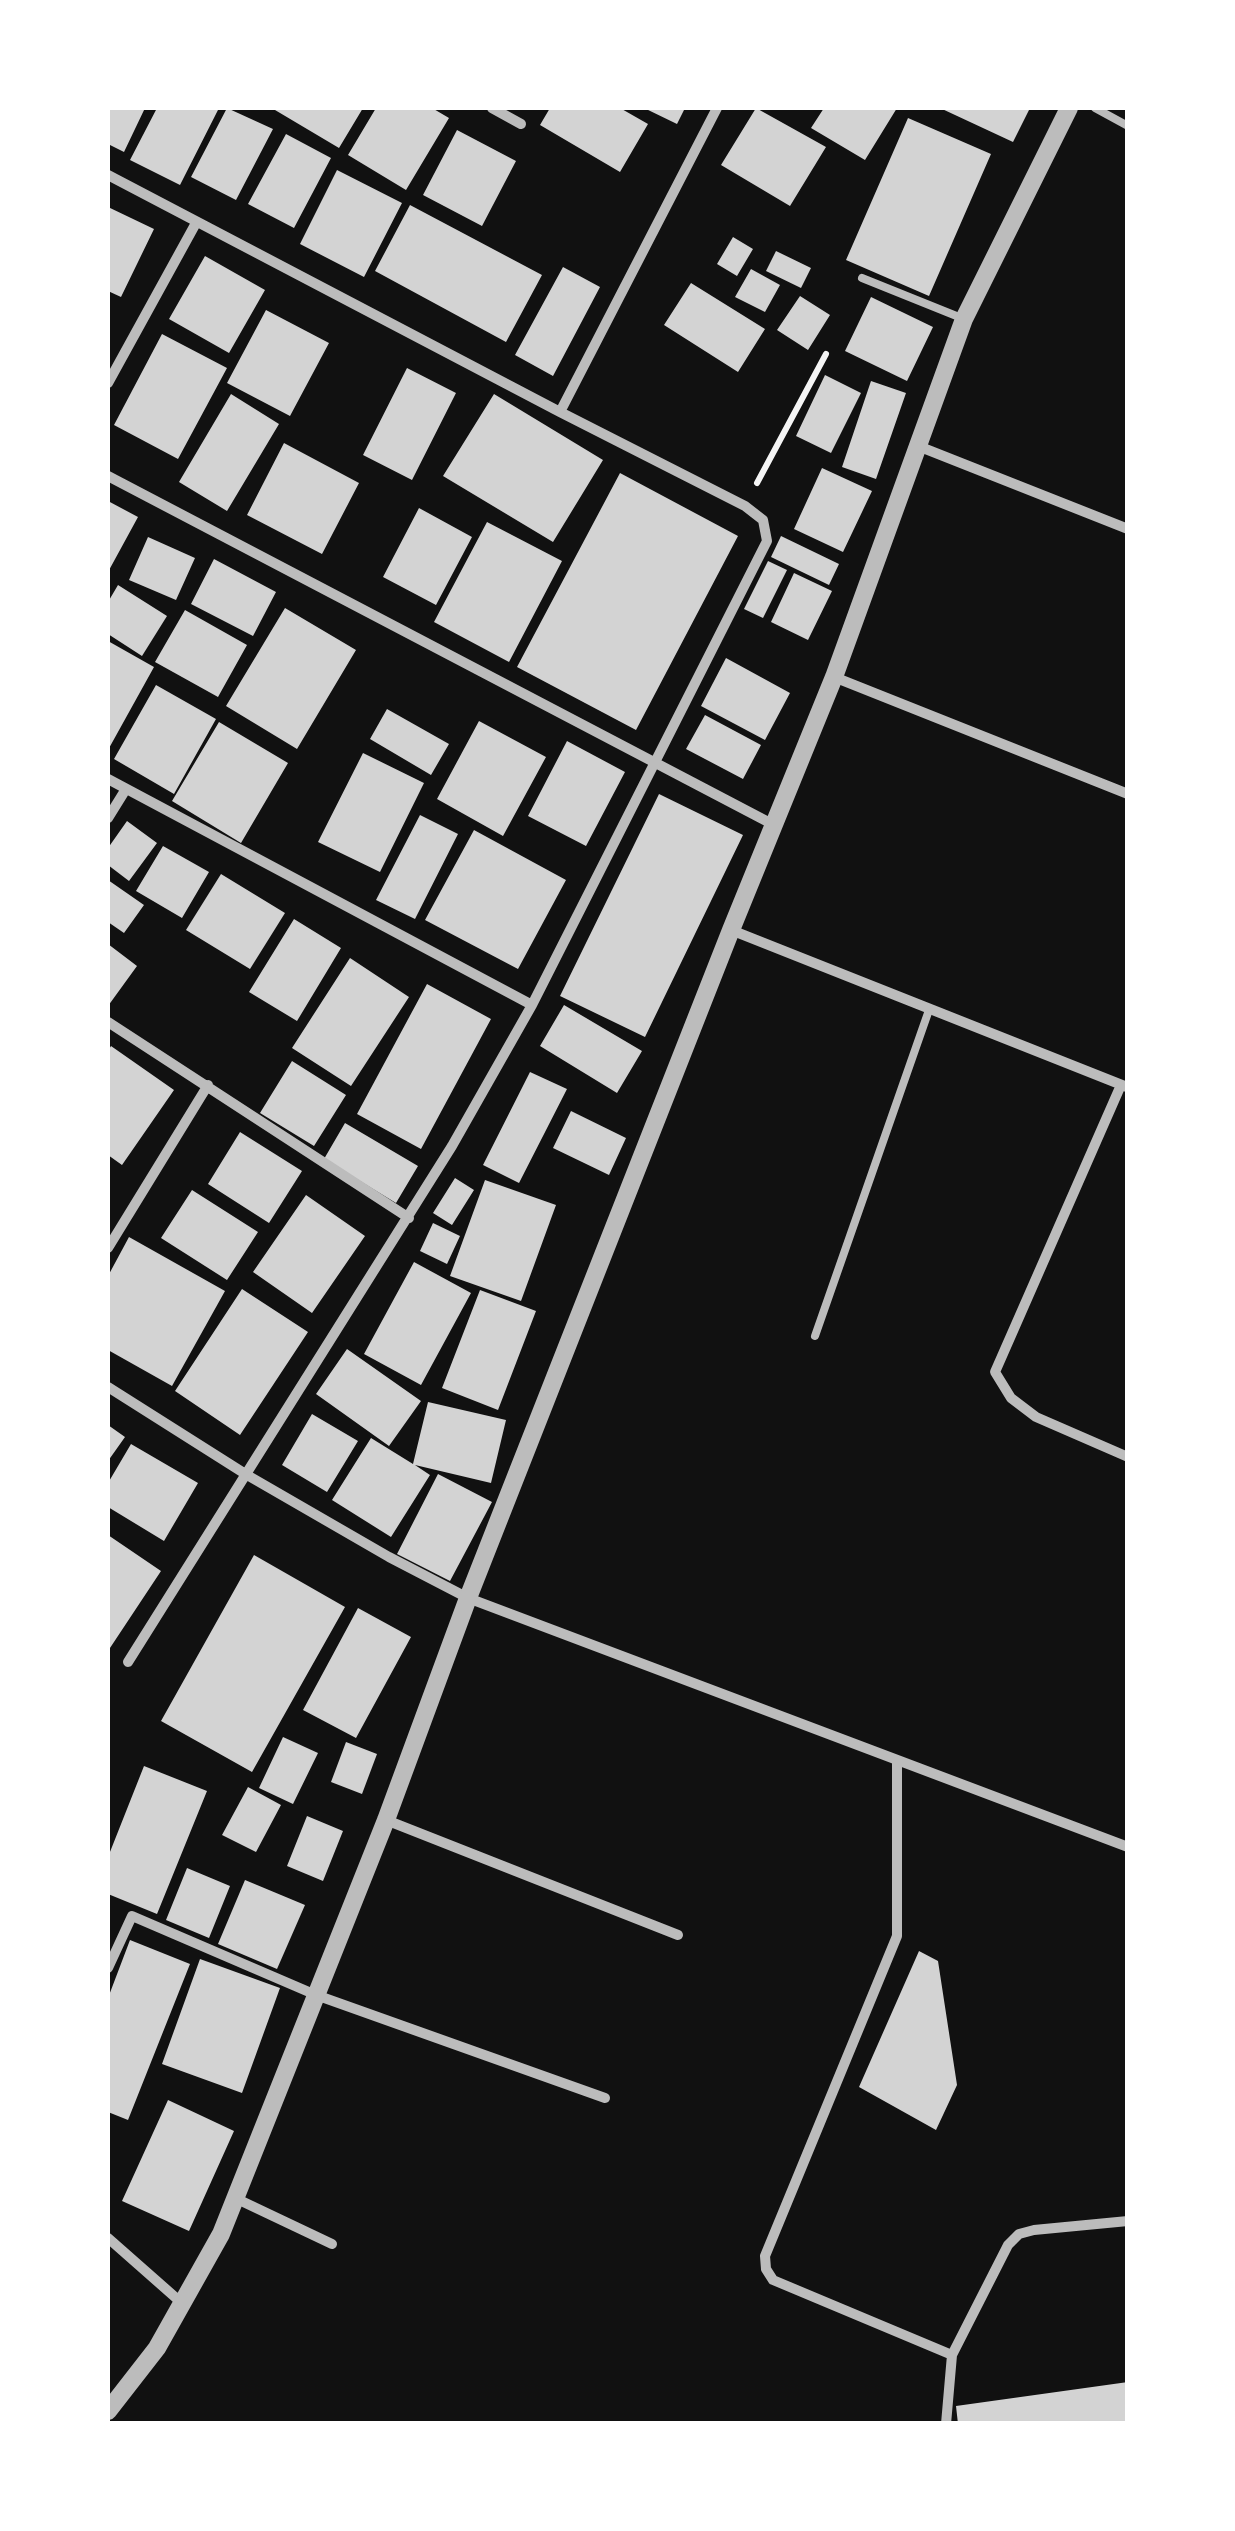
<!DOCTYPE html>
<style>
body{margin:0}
#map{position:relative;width:1235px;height:2531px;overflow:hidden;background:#111;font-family:"Archivo Narrow",sans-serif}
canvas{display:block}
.frame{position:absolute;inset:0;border:110px solid #fff;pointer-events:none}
</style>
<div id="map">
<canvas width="1235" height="2531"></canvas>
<div class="frame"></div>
</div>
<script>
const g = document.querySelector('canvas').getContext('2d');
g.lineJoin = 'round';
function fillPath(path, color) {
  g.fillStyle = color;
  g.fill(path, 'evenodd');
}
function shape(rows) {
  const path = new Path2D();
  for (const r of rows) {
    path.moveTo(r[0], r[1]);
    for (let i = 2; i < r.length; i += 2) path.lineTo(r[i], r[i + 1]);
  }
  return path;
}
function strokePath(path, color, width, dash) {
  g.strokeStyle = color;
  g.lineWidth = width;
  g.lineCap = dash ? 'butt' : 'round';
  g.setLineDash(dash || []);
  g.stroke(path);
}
fillPath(shape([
 [108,108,145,108,124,152,108,144],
 [157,108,219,108,180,185,130,160],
 [227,108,273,129,236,200,191,177],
 [277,108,363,108,339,148,275,110],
 [376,108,432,108,449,118,406,190,348,155],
 [550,108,620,108,648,124,620,172,540,125],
 [644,108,685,108,677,124],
 [756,108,826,147,790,206,721,165],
 [824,108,897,108,865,160,811,128],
 [940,108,1030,108,1013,142],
 [908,118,991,154,929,296,846,260],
 [457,130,516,161,482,226,423,195],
 [286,134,331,158,294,228,248,204],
 [337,170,402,203,364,277,300,244],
 [410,205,542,275,506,342,375,271],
 [108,207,154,229,121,297,108,291],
 [733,237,753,249,737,276,717,264],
 [776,251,811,268,801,288,766,271],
 [205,256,265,290,229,353,169,319],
 [563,267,600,287,553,376,515,355],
 [751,269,780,285,765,312,735,297],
 [691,283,765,329,738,372,664,325],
 [800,296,830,315,808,350,777,330],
 [871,297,933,327,907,381,845,351],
 [266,310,329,343,290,416,227,383],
 [162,334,227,368,178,459,114,425],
 [407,368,456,393,412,480,363,455],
 [825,375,861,393,831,453,796,436],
 [871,381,906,393,876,479,842,467],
 [231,394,279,424,227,511,179,482],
 [494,394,603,460,553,542,443,476],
 [284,443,359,483,322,554,247,515],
 [822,468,872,491,843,552,794,529],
 [620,473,738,536,636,730,517,667],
 [108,501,138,517,108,572],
 [419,508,472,537,436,605,383,577],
 [487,522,562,561,509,662,434,622],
 [781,536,839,564,829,585,771,557],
 [148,537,195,558,176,600,129,580],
 [214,559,276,592,253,636,191,604],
 [768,561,787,570,763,618,744,609],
 [794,573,832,591,808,640,771,622],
 [118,585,167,616,142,656,108,634,108,602],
 [285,608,356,650,297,749,226,706],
 [185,610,247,645,218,697,155,662],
 [108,641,154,667,108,750],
 [726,658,790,693,765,740,701,706],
 [156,685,216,719,174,794,114,759],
 [387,709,449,744,431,775,370,739],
 [705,715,761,745,743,779,686,749],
 [479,721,546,757,503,836,437,799],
 [219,722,288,763,241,843,172,801],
 [567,741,625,772,586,846,528,816],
 [363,753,424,783,380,872,318,842],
 [659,794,743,835,645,1037,560,996],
 [420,815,458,834,415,919,376,900],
 [127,821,157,843,129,881,108,865,108,848],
 [474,830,566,880,518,969,425,920],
 [163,846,209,872,182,918,136,891],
 [221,874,285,913,250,969,186,930],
 [108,880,144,905,124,933,108,922],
 [294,919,341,948,297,1021,249,992],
 [108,944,137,966,108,1006],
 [350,958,409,997,351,1086,292,1048],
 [427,984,491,1019,421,1149,357,1114],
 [564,1005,642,1051,617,1093,540,1046],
 [111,1046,174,1090,122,1165,108,1155,108,1051],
 [292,1061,346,1095,314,1146,260,1113],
 [530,1072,567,1089,519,1183,483,1165],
 [571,1111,626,1138,609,1175,553,1148],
 [345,1123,418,1166,396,1203,324,1159],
 [240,1132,302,1171,269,1223,208,1184],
 [455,1178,474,1190,452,1225,433,1213],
 [485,1180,556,1205,521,1301,450,1276],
 [192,1190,258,1232,227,1280,161,1238],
 [306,1195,365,1236,312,1313,253,1272],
 [433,1223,460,1236,447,1264,420,1251],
 [129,1237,225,1291,172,1386,108,1350,108,1276],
 [414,1262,471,1293,421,1385,364,1354],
 [242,1289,308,1332,240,1435,175,1391],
 [480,1290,536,1311,498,1410,442,1388],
 [347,1349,421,1401,389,1446,316,1394],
 [428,1402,506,1420,491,1483,415,1465,430,1475,391,1537,332,1500,371,1438,413,1464],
 [312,1414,358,1441,327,1492,282,1465],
 [108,1425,125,1437,108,1461],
 [131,1444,198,1483,164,1541,108,1507,108,1483],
 [438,1474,492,1502,450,1581,397,1554],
 [108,1535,161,1571,108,1651],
 [254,1555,345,1607,252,1772,161,1721],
 [358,1608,411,1637,356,1738,303,1710],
 [283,1737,318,1753,293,1804,259,1788],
 [346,1742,377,1754,362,1794,331,1782],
 [144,1766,207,1791,157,1914,108,1894,108,1857],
 [248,1787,281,1805,256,1852,222,1835],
 [307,1816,343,1831,323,1881,287,1866],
 [187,1868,230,1886,209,1938,166,1920],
 [245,1880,305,1905,277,1969,218,1944],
 [130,1940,190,1964,128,2120,108,2112,108,1998],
 [919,1951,938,1961,957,2085,936,2130,859,2087],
 [200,1959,280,1988,242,2093,162,2064],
 [168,2100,234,2131,189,2231,122,2201],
 [1128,2382,1128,2424,958,2424,956,2406]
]), '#d3d3d3');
strokePath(shape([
 [757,483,826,354]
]), '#f5f5f5', 6);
strokePath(shape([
 [1095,108,1128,126],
 [862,278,964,319],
 [815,1336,929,1010]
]), '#bcbcbc', 8);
strokePath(shape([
 [492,108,521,124],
 [108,175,560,412,745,506,763,520,767,541,532,1005,452,1146,128,1662],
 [108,383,196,223],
 [560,412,717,108],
 [918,446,1128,529],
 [108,476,774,825],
 [834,677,1128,794],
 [108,779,532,1005],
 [108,818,126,789],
 [731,930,1127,1087],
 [108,1022,409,1218],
 [1121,1085,995,1372,1011,1398,1036,1417,1128,1457],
 [108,1248,208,1085],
 [108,1387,247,1475,389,1557,468,1598,1128,1847],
 [897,1761,897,1936,765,2256,766,2269,773,2280,952,2355],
 [386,1820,678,1935],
 [108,1968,132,1916,316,1995,605,2098],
 [235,2198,332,2244],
 [108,2238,184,2305],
 [946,2424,952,2355,1008,2245,1019,2234,1034,2230,1128,2221]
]), '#bcbcbc', 10);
strokePath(shape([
 [108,2411,157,2348,221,2234,386,1820,468,1598,731,930,834,677,964,319,1069,108]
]), '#bcbcbc', 18);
</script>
